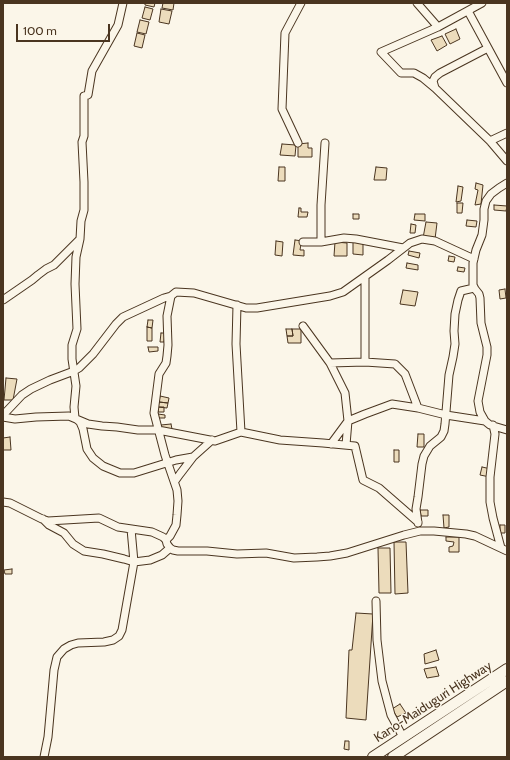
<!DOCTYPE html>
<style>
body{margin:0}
#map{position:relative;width:510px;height:760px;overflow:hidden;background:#fbf6e9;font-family:Cabin,sans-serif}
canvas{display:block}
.frame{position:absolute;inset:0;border:4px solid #4a3520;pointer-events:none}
.scale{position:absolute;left:16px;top:24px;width:94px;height:18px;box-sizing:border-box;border:2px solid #4a3520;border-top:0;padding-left:5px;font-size:12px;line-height:14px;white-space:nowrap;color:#4a3520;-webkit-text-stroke:3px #fbf6e9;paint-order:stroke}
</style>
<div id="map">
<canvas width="510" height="760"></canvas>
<div class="frame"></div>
<div class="scale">100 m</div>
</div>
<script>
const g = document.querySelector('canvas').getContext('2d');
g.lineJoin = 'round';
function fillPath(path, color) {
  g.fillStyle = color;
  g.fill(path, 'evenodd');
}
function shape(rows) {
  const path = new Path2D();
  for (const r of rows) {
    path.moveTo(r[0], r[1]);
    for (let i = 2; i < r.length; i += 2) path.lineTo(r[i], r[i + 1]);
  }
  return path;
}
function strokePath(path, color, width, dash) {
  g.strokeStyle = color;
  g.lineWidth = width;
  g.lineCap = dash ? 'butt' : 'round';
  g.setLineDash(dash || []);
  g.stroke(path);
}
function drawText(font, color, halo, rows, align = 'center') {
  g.font = font + ' Cabin,sans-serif';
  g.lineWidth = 3;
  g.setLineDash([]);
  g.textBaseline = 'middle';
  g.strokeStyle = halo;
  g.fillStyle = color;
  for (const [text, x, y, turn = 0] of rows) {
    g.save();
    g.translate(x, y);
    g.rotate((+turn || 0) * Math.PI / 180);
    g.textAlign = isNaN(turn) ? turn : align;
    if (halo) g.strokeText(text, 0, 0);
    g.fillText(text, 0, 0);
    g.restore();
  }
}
const building = shape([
 [145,3,155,3,154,7,145,5,145,3],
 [163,3,174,3,173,10,162,8,163,3],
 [145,7,153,9,150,20,142,18,145,7],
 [161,9,172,11,169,24,159,22,161,9],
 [140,20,149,22,146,34,137,32,140,20],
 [456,29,460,39,450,44,445,34,456,29],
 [137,33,145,35,142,48,134,46,137,33],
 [442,36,447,45,437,51,431,40,442,36],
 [308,143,308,148,312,148,312,157,298,157,298,144,308,143],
 [282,144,296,145,295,156,280,155,282,144],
 [279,167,285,167,285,181,278,181,279,167],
 [376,167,387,168,386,180,374,180,376,167],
 [476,183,483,185,481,204,475,205,478,190,475,189,476,183],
 [458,186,463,187,461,201,456,202,458,186],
 [457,203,463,203,462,213,457,213,457,203],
 [494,205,507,206,506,211,494,210,494,205],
 [299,208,301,208,301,212,308,212,307,217,298,217,299,208],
 [353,214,359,214,359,219,353,219,353,214],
 [415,214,425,214,425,221,414,220,415,214],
 [467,220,477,221,476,227,466,226,467,220],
 [426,222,437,223,435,239,423,238,426,222],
 [411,224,416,225,415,233,410,233,411,224],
 [295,240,303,241,301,244,300,250,304,250,304,256,293,255,295,240],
 [276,241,283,242,282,256,275,255,276,241],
 [353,241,363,242,363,255,353,254,353,241],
 [335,242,347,243,347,256,334,256,335,242],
 [409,251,420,253,419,258,408,255,409,251],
 [449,256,455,257,454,262,448,261,449,256],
 [407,263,418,265,418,270,406,268,407,263],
 [458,267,465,268,464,272,457,271,458,267],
 [505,289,506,298,500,299,499,290,505,289],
 [403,290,418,292,415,306,400,304,403,290],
 [148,320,153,320,152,328,147,327,148,320],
 [147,327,152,328,152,341,147,341,147,327],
 [286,329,292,329,293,336,287,336,286,329],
 [292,329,301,329,301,343,288,343,287,336,293,336,292,329],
 [161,333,165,333,164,342,160,342,161,333],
 [148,347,158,347,158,351,149,352,148,347],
 [6,378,17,379,13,400,4,400,6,378],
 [160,396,169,398,168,403,159,402,160,396],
 [159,402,168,403,167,408,158,407,159,402],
 [158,407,164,407,164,412,158,412,158,407],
 [158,414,165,415,165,418,158,418,158,414],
 [171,424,172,429,162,430,161,425,171,424],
 [418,434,424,434,424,447,417,447,418,434],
 [10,437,11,450,3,450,3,438,10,437],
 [394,450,399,450,399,462,394,462,394,450],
 [482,467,491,469,490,477,480,475,482,467],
 [420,510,428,510,428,516,421,516,420,510],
 [443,515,449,515,449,527,444,528,443,515],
 [500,525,505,525,505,533,500,533,500,525],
 [446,537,459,537,459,552,449,552,449,547,453,546,454,542,446,541,446,537],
 [394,542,406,542,408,593,395,594,394,542],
 [378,548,390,548,391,593,379,593,378,548],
 [12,569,12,574,5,574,4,570,12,569],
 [356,613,373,614,366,720,346,718,349,650,352,650,356,613],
 [436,650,439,660,425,664,424,654,436,650],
 [436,667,439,676,427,678,424,669,436,667],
 [400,704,406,713,397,717,392,709,400,704],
 [345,741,349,741,349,750,344,749,345,741]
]);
fillPath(building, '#ecdcbc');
strokePath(building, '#4a3520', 1);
const minor = shape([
 [417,3,438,27],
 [468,11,507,83],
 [488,48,440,73,435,77,433,81,435,88,490,141,507,161],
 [435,88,423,78,414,73,401,73,381,52,438,27,482,3],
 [490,141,507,133],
 [298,143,282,109,285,33,301,3],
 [80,239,76,257,75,284,77,329,72,345,72,359,76,386,74,407,75,418,80,422,83,429,87,449,93,458,103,466,120,473,134,473,176,460,193,457,212,440],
 [303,242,321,242,344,238,356,239,403,248],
 [321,242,321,205,325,143],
 [3,300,32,280,38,275,46,269,54,265,80,239,81,221,84,210,84,182,82,142,84,136,84,96,88,95,92,71,118,25,123,3],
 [237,305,236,344,241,432],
 [303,326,330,363,345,393,348,421,346,445],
 [365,362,395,364,405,374,418,408,446,415,485,421,490,425,507,430],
 [330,363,365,362,365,277],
 [3,413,5,413,22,395,31,389,50,380,74,371,79,368,93,354,116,324,123,317,164,298,171,296,176,292,194,293,246,308,257,308,330,296,343,292,388,260,410,243,422,239,435,241,474,259],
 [3,417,15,419,36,417,69,416,88,424,102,426,117,427,138,430,158,430,215,441,241,432,280,440,323,443,355,446,363,480,379,488,418,522],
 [485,421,480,412,478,401,487,355,487,347,481,323,480,298,479,294,475,289,473,285,473,263,476,250,482,235,484,220,484,209,486,201,491,194,499,188,507,183],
 [493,425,495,434,490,477,490,502,493,518,501,548],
 [331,444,348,421,365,414,392,404,418,408],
 [175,481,180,474,193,457],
 [3,502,10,503,42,519,48,521,99,518,118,527,152,532,163,537,166,540,167,544,170,548,173,550,178,551,207,551,237,554,266,553,294,558,317,557,330,556,347,553,404,535,420,531,434,531,466,534,475,536,507,551],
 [43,519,49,525,64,533,73,544,84,551,103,554,124,559,134,562,150,560,162,555,170,548],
 [418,523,416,509,418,497,422,464,424,456,430,446,441,437,444,431,445,424,449,375,453,357,455,344,454,331,455,314,458,300,461,291,474,288],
 [166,540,170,536,176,525,177,515,178,501,177,490,165,455,154,413,159,374,166,363,167,356,168,345,167,316,171,296],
 [376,601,377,640,382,681,391,715,403,737],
 [44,757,48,737,54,670,57,657,64,649,71,645,78,643,104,642,113,640,119,636,122,630,134,562,131,529]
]);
const highway = shape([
 [373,757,507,669],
 [393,757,507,681]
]);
strokePath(minor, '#4a3520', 9);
strokePath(highway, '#4a3520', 12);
strokePath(minor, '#fbf6e9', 7);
strokePath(highway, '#fbf6e9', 10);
drawText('13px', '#4a3520', '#fbf6e9', [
 ["Kano-Maiduguri Highway",433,702,-33]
]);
</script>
